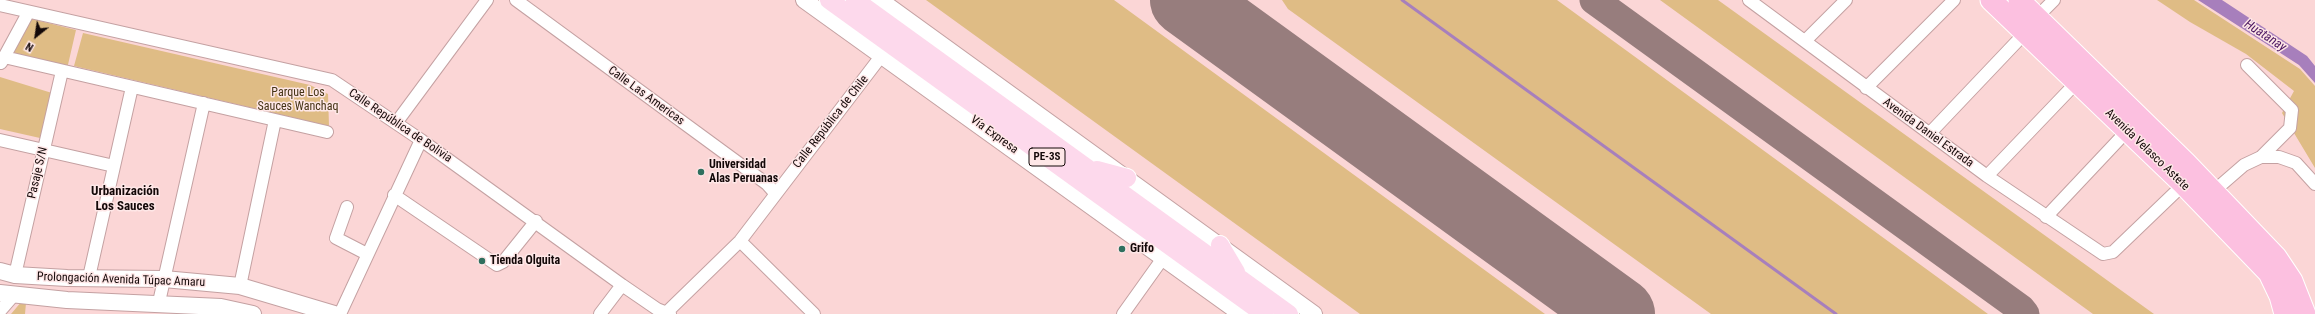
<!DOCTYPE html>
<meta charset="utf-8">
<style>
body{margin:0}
#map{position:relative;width:2315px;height:314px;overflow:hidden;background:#fbd6d6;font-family:"Roboto Condensed",sans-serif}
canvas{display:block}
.north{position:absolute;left:16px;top:16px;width:40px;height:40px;-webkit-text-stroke:3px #fee7e7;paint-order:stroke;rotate:210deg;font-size:11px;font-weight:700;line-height:16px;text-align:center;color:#130808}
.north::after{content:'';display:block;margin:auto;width:14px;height:18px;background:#130808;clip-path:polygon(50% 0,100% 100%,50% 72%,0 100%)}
</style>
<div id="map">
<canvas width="2315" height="314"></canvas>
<div class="north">N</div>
</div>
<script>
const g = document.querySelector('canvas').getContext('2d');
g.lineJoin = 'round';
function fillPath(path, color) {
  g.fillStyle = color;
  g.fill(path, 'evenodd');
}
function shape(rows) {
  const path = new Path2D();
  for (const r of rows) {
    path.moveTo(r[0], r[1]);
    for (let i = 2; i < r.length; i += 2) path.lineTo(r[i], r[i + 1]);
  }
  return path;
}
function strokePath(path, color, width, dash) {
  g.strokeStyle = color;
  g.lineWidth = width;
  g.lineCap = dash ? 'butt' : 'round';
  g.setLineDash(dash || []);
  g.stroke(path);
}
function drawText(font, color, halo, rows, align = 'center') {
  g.font = font + ' "Roboto Condensed",sans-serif';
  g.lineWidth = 3;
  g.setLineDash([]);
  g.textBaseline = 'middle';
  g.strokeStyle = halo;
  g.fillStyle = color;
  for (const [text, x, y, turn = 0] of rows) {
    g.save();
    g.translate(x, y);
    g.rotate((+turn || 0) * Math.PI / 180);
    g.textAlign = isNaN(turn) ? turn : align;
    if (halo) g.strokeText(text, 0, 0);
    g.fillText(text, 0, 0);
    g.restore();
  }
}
fillPath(shape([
 [926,0,1114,0,1545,314,1360,314],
 [1282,0,1557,0,1988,314,1711,314,1288,9],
 [1660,0,1718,0,2154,314,2093,314],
 [2157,0,2194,0,2300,69,2315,86,2315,168,2282,113,2294,91,2246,54,2190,22],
 [28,18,76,30,67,69,8,56],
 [83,33,310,85,328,94,329,126,74,66],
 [0,77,52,93,40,138,0,129],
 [22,301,26,303,25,314,11,314]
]), '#dfbc85');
fillPath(shape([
 [2198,0,2222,0,2307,56,2315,66,2315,83,2299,65]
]), '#a77fbc');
strokePath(shape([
 [1402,0,1836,314]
]), '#a77fbc', 3);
strokePath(shape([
 [1225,0,1228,20,1250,47],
 [1594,0,2021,309,2025,314]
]), '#977d7d', 29);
strokePath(shape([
 [1186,0,1619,314]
]), '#977d7d', 72);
const street = shape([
 [516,0,767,184,775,193],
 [1749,0,1987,176,2103,254,2113,252,2187,181],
 [0,5,332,80,421,140,622,285,657,309,670,314],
 [2037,17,2054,0],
 [1805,41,1846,0],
 [4,57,327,132],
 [1,63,28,13],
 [2247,65,2292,110,2290,128,2261,157],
 [1866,88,1954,0],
 [396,123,487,0],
 [1930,133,2025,33],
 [0,140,114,166],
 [1987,176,2076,83],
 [2214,191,2244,165,2261,157,2279,157,2296,163,2315,184],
 [394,195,497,265,503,262,536,221],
 [347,207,336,238,367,254],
 [2046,217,2127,131],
 [740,241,814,314],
 [15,275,62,71],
 [89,277,132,87],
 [240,286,275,120],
 [159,302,204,103],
 [0,311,13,296],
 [667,312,740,241,882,55],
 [340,314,421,140],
 [600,314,622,285],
 [1123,314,1163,258]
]);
const secondary = shape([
 [804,0,1241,314],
 [880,0,1314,314],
 [0,271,15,275,67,278,164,279,240,286,334,314],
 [0,293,67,300,221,307,253,314]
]);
const primary = shape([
 [829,0,1264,314],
 [855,0,1289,314],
 [1097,170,1127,178],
 [1220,245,1236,272]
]);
const highway = shape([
 [1991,0,2183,184,2269,273,2280,296,2285,314],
 [2019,0,2186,163,2276,257,2292,281,2305,314]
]);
strokePath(street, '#c4a1a2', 14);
strokePath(secondary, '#c4a1a2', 18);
strokePath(primary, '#fff', 20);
strokePath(highway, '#fff', 23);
strokePath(street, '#fff', 12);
strokePath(secondary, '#fff', 16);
strokePath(primary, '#fdd9ec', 18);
strokePath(highway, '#fcc0e0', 21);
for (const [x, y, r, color] of [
 [701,172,4,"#2f6f5e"],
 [1122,249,4,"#2f6f5e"],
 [482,261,4,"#2f6f5e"]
]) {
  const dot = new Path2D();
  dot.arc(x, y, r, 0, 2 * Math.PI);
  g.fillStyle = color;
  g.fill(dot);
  strokePath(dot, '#fee7e7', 1.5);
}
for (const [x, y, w] of [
 [1047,157,36]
]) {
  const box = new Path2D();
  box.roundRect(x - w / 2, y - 9, w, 18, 3);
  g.fillStyle = '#fee7e7';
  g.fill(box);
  strokePath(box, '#130808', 1);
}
drawText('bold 11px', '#130808', null, [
 ["PE-3S",1047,157]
]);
drawText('12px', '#443314', '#fee7e7', [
 ["Parque Los",298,93],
 ["Sauces Wanchaq",298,107]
]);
drawText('12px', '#130808', '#fee7e7', [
 ["Calle Las Americas",646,96,36],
 ["Calle República de Chile",831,122,-52],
 ["Calle República de Bolivia",400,126,34],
 ["Avenida Daniel Estrada",1928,133,36],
 ["Vía Expresa",994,135,36],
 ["Avenida Velasco Astete",2147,150,44],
 ["Pasaje S/N",38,173,-77],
 ["Prolongación Avenida Túpac Amaru",121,280,2]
]);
drawText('bold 12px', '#130808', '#fee7e7', [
 ["Universidad",709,165],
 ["Alas Peruanas",709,179],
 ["Grifo",1130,249],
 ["Tienda Olguita",490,261]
], 'left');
drawText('italic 13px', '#4b1661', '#fee7e7', [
 ["Huatanay",2265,36,33]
]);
drawText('bold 13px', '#130808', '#fee7e7', [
 ["Urbanización",125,192],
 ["Los Sauces",125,207]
]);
</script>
